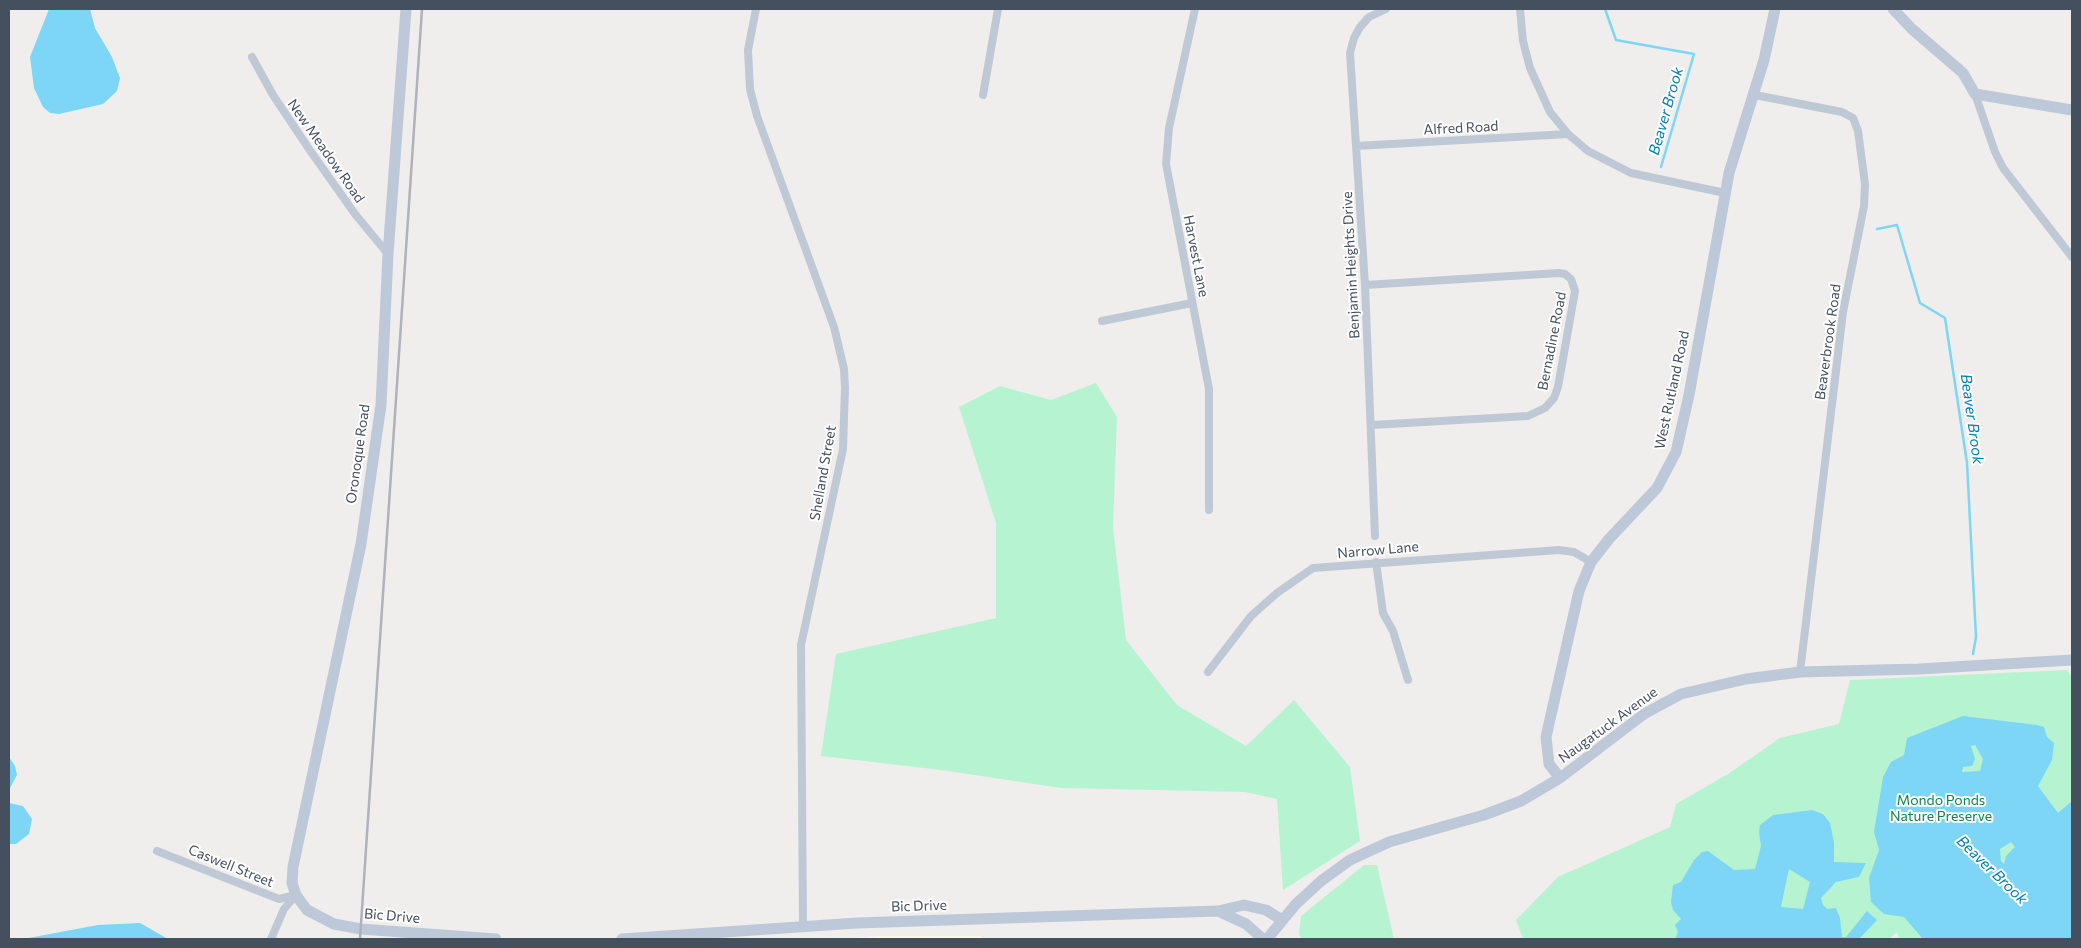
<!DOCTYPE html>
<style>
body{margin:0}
#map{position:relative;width:2081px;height:948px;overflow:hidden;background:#f0eded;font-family:Commissioner,sans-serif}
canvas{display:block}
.frame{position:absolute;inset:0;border:10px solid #44505d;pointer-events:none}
</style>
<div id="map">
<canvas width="2081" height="948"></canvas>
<div class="frame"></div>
</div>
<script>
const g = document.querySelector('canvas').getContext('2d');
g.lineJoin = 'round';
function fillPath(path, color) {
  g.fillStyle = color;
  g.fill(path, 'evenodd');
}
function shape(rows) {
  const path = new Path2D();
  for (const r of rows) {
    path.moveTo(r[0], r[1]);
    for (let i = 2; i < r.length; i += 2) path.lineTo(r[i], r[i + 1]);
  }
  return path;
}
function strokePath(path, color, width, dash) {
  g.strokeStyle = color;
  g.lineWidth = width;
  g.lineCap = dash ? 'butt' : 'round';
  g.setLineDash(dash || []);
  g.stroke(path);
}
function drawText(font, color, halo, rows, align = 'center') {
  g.font = font + ' Commissioner,sans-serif';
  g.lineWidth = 4;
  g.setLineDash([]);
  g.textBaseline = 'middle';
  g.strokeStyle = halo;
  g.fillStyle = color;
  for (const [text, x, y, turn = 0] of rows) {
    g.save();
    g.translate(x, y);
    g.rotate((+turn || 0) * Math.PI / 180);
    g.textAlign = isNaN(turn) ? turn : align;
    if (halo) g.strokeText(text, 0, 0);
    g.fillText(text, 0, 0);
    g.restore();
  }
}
fillPath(shape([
 [879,936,981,936,981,939,843,939]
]), '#fef8e4');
fillPath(shape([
 [1096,383,1117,417,1113,527,1126,640,1177,705,1246,746,1294,700,1350,767,1360,841,1283,890,1277,799,1245,792,1061,788,941,770,821,756,836,654,996,618,996,523,959,407,1000,386,1051,400],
 [2067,670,2072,677,2072,939,1899,939,1897,932,1889,939,1523,939,1516,920,1558,877,1670,827,1676,804,1728,774,1780,738,1839,724,1850,680],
 [1364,865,1377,865,1394,939,1302,939,1299,934,1301,916]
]), '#b6f4d1');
fillPath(shape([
 [49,9,90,9,95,28,112,57,120,78,117,91,103,104,59,114,50,113,43,107,34,88,30,57],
 [1963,716,2037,725,2044,727,2047,737,2054,743,2052,760,2038,786,2058,813,2072,801,2072,939,1926,939,1922,938,1904,917,1884,914,1871,902,1869,878,1879,850,1874,832,1883,777,1891,762,1904,755,1907,738],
 [1975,745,1983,759,1980,771,1962,772,1963,767,1972,766,1975,759,1971,746],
 [2011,842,2015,847,2006,856,2004,864,2001,861,2000,849],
 [9,757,15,766,17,775,9,790],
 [9,803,23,806,32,819,29,834,16,844,9,844],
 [1812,810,1823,814,1830,823,1834,842,1834,862,1866,863,1859,877,1836,882,1821,898,1823,905,1827,909,1836,908,1840,918,1842,937,1846,937,1867,911,1877,920,1859,939,1675,939,1678,932,1675,925,1681,919,1673,910,1671,902,1673,885,1681,882,1694,860,1702,852,1708,851,1734,870,1755,869,1761,846,1759,832,1760,825,1773,815],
 [1789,869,1810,882,1803,909,1781,907],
 [140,923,168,939,23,939,98,925]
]), '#7ed6f6');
strokePath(shape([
 [1605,9,1616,40,1694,54,1661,167],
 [1877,229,1897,225,1920,303,1945,318,1967,463,1976,637,1973,654]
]), '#7ed6f6', 2.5);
strokePath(shape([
 [756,9,748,50,750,89,757,116,834,327,844,369,845,388,843,449,801,645,803,926],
 [1195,9,1169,128,1166,164,1209,389,1209,510],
 [1520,9,1523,41,1530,68,1550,112,1568,134,1588,151,1631,173,1725,193],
 [252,57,273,95,309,149,355,214,388,254],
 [1975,94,1995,152,2003,168,2072,257],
 [983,95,998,9],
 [1755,95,1842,112,1853,118,1858,131,1865,184,1864,206,1843,312,1800,672],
 [1356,146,1568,134],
 [1365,285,1559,273,1565,274,1571,279,1575,291,1558,387,1554,398,1545,408,1528,416,1372,425],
 [1102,321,1192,303],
 [1375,536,1365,285,1350,53,1354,38,1360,27,1369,17,1386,9],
 [1376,562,1383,613,1393,631,1408,680],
 [1208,672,1251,616,1277,593,1313,568,1559,550,1574,552,1591,562],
 [157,851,279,899,296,895],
 [271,939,284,909,296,895]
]), '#bfc9d5', 8);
strokePath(shape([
 [406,9,388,254,381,405,361,544,293,867,292,883,296,895,307,910,334,924,361,929,496,939],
 [1893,9,1912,29,1963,73,1975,94,2072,110],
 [1560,778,1549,764,1546,737,1579,591,1591,562,1609,539,1657,488,1676,452,1689,395,1729,173,1764,60,1775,9],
 [1218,911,1246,924,1263,939],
 [622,939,857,923,1218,911,1244,905,1266,910,1282,920],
 [1267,939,1296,904,1321,881,1350,860,1389,842,1484,815,1521,801,1560,778,1644,714,1681,694,1746,679,1800,672,1919,669,2072,660]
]), '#bdc9d9', 11);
strokePath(shape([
 [360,939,422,9]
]), '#afb2b9', 2.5);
drawText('14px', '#44505d', '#fff', [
 ["Alfred Road",1461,128,-3],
 ["New Meadow Road",326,151,55],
 ["Harvest Lane",1196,256,79],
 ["Benjamin Heights Drive",1351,265,-93],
 ["Bernadine Road",1552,341,-79],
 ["Beaverbrook Road",1828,342,-82],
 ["West Rutland Road",1672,390,-78],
 ["Oronoque Road",358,454,-82],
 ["Shelland Street",823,473,-80],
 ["Narrow Lane",1378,550,-5],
 ["Naugatuck Avenue",1608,725,-36],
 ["Caswell Street",231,866,22],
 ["Bic Drive",919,906,-2],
 ["Bic Drive",392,916,5]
]);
drawText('14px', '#0c864f', '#fff', [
 ["Mondo Ponds",1941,800],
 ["Nature Preserve",1941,816]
]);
drawText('italic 15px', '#017fab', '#fff', [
 ["Beaver Brook",1666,111,-74],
 ["Beaver Brook",1972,419,82],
 ["Beaver Brook",1992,870,44]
]);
</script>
